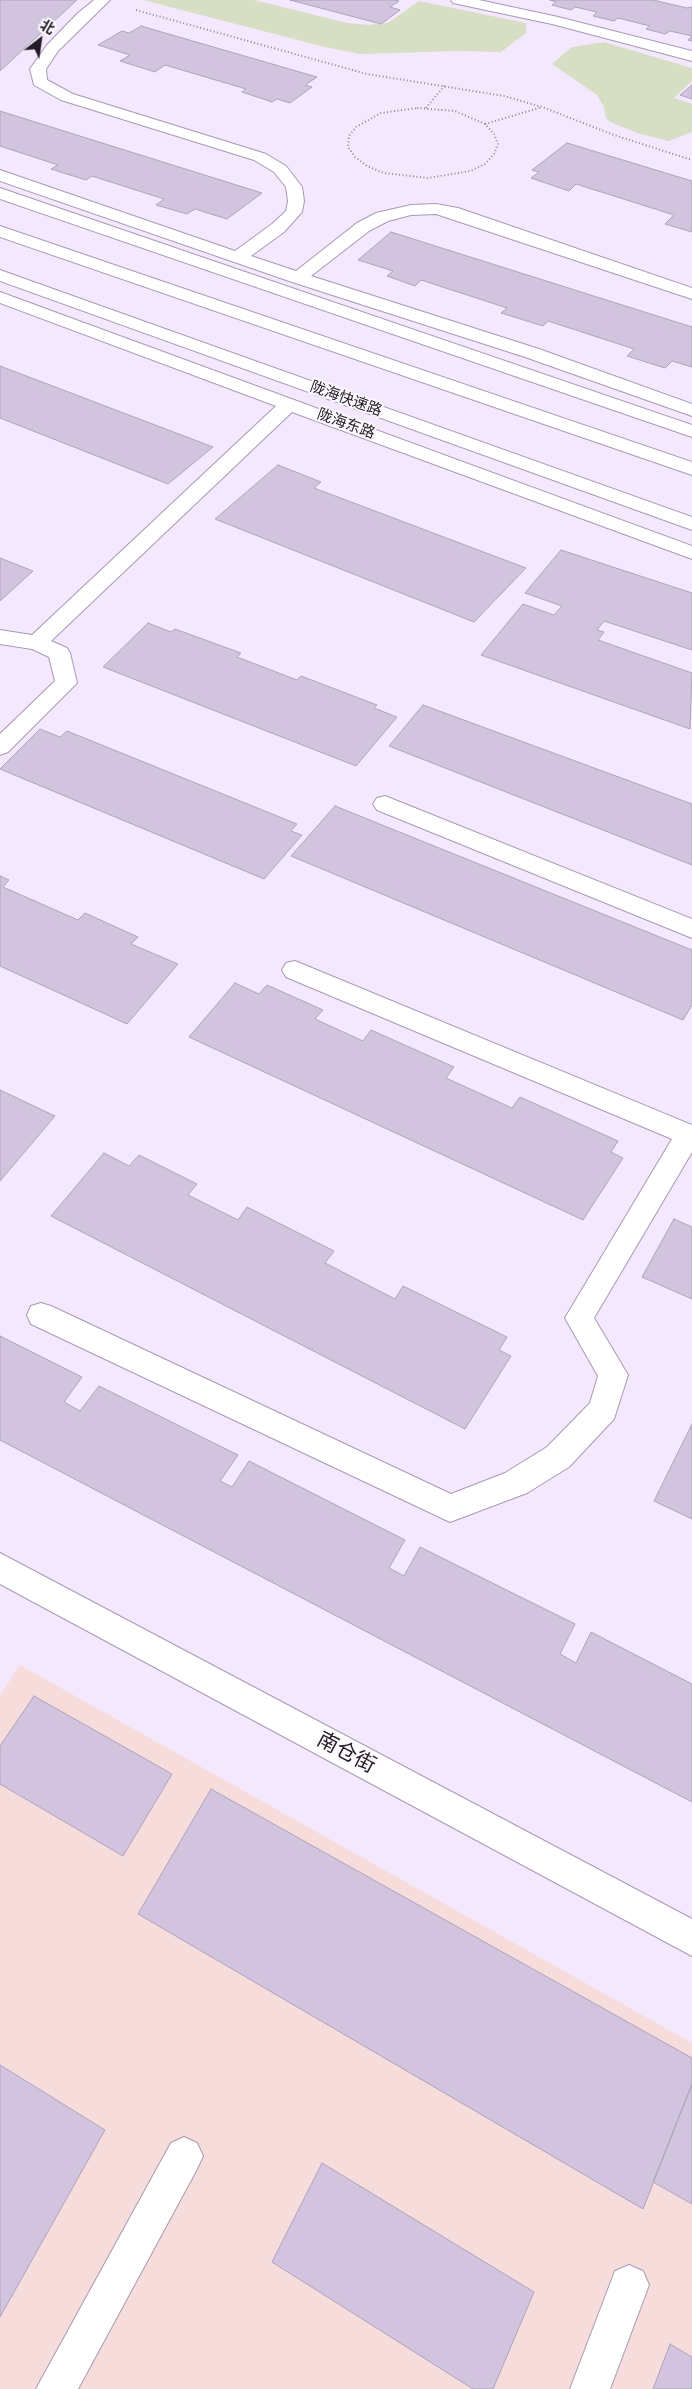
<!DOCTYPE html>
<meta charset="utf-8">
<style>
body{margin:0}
#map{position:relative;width:692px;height:2389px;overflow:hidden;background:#f4e8fe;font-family:"Open Sans","Noto Sans SC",sans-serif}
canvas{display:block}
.north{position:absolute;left:15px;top:15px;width:50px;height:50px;-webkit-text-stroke:4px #fcf9ff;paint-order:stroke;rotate:30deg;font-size:14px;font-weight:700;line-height:20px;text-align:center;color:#221c26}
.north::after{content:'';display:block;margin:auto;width:18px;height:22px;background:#221c26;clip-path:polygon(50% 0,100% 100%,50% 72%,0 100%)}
</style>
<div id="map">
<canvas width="692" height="2389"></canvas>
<div class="north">北</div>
</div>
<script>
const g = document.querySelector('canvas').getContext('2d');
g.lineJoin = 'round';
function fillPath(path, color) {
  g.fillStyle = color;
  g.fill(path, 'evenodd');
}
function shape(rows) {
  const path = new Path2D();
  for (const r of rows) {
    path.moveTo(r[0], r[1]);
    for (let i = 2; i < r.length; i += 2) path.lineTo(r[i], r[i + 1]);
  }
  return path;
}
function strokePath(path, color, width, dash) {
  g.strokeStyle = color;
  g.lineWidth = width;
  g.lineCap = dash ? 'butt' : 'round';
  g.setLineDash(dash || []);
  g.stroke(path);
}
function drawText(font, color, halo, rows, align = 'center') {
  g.font = font + ' "Open Sans","Noto Sans SC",sans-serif';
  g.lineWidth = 4;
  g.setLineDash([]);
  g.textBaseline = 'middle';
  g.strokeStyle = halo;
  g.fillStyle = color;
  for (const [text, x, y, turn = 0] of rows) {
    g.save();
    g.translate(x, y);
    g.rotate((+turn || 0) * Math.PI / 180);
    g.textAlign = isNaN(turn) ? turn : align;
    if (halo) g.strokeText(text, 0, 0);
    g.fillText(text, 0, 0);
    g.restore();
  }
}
fillPath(shape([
 [20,1665,692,2043,692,2389,0,2389,0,1695]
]), '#f7dcdc');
fillPath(shape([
 [143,0,254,0,347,23,369,25,388,23,419,1,526,23,526,33,501,52,458,51,360,54,325,47],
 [604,42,692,68,692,81,674,98,692,104,692,132,669,141,640,134,610,122,606,118,604,107,597,95,552,64,572,47]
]), '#d6dec3');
const building = shape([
 [0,0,77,0,0,71,0,0],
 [290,0,394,0,399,1,390,7,400,10,381,24,290,0],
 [550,0,653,0,687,8,692,7,692,41,688,40,692,36,670,31,665,34,646,29,650,26,618,18,614,21,593,16,597,12,575,7,571,10,552,5,556,2,550,0],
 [141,26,317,77,305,85,312,87,290,103,277,99,272,102,242,92,246,89,165,65,155,72,120,61,130,55,98,45,122,31,129,33,141,26],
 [692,85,692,99,680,95,692,85],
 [0,111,262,193,227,219,195,209,187,214,156,205,164,199,92,176,86,180,51,169,58,165,0,146,0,111],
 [567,143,692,181,692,232,665,224,674,215,576,184,569,191,531,178,539,172,532,170,567,143],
 [391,232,692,327,692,367,672,361,665,368,627,356,634,349,548,321,543,326,501,313,507,308,421,280,415,286,387,276,393,271,358,260,391,232],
 [0,366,213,447,168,484,0,418,0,366],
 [278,465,321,482,314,488,526,568,474,622,215,519,278,465],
 [561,550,692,593,692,650,604,621,597,630,604,632,598,640,692,673,690,729,481,655,523,604,554,615,562,606,525,593,561,550],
 [0,558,33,571,0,601,0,558],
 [148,623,171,632,175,629,241,653,237,657,297,680,301,676,377,705,374,708,397,717,356,766,103,667,148,623],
 [423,705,692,804,692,865,389,746,423,705],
 [40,729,60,737,67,731,297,824,291,831,302,835,264,879,0,769,40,729],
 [335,806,692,950,692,1005,683,1020,291,856,335,806],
 [0,876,9,880,3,887,78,920,85,913,138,937,131,944,178,964,127,1024,0,966,0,876],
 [235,983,259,994,267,985,323,1010,315,1019,363,1041,371,1030,454,1067,446,1078,512,1108,520,1097,618,1141,611,1152,623,1158,583,1220,189,1037,235,983],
 [0,1090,55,1116,0,1181,0,1090],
 [104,1153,129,1166,139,1155,197,1184,188,1195,238,1220,247,1207,334,1251,325,1263,395,1299,403,1286,507,1337,499,1350,511,1356,465,1429,51,1216,104,1153],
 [674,1219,692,1227,692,1299,642,1277,674,1219],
 [0,1336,82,1377,64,1402,80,1411,99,1386,238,1455,220,1481,232,1487,249,1461,405,1540,389,1568,404,1576,420,1547,575,1624,560,1654,576,1663,591,1632,692,1684,692,1802,0,1440,0,1336],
 [692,1424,692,1519,654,1501,692,1424],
 [34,1696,172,1774,123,1856,0,1784,0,1746,34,1696],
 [211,1789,692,2058,692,2084,643,2209,138,1914,211,1789],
 [0,2065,105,2130,0,2317,0,2065],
 [692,2084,692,2204,653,2182,692,2084],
 [322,2163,534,2292,493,2389,473,2389,272,2262,322,2163],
 [670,2344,692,2357,692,2389,653,2389,670,2344]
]);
fillPath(building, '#d2c4df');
strokePath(building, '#afa2bc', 1);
const minor = shape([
 [94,0,110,0,58,51,46,69,47,80,73,94,266,154,286,166,302,187,304,201,302,212,284,232,251,256,296,271,357,223,376,213,411,205,436,204,458,208,692,288,692,299,436,214,411,215,388,221,369,231,311,276,539,349,692,404,692,416,525,357,292,282,0,181,0,170,235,251,272,224,286,211,288,201,286,187,274,172,254,160,61,100,34,85,30,69,47,45,78,13,94,0],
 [451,0,479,0,558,17,692,51,692,61,552,24,453,3,451,0],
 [0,292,692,546,692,559,292,412,51,641,67,648,70,653,77,683,8,752,0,755,0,734,55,681,49,657,32,649,0,644,0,630,32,635,276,406,0,303,0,292],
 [385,796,692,919,692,938,377,810,373,804,377,798,385,796],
 [295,961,692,1125,692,1152,594,1318,628,1375,614,1419,569,1467,527,1493,450,1522,31,1324,27,1315,31,1306,41,1303,51,1306,451,1494,505,1473,547,1447,590,1403,598,1376,565,1318,672,1139,286,977,282,970,286,963,295,961],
 [0,1553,692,1919,692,1956,0,1584,0,1553],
 [184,2137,197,2143,203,2156,197,2169,78,2389,36,2389,171,2143,184,2137],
 [629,2265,643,2271,649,2285,610,2389,570,2389,615,2271,629,2265]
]);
const highway = shape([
 [0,188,692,425,692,437,0,199,0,188],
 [0,226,692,462,692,475,0,237,0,226],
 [0,270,692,517,692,530,0,281,0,270]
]);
strokePath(minor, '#a799b3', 2);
strokePath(highway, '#a799b3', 2);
strokePath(shape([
 [136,10,367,74,504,96,542,107,614,135,692,160],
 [417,108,455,111,485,124,494,134,498,144,494,154,485,164,470,171,428,178,384,173,367,166,355,157,348,147,349,136,356,127,381,113,417,108],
 [426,108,445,85],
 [485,124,542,107]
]), '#8e8595', 2, [1, 2.5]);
fillPath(minor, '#fff');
fillPath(highway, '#fff');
drawText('15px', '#221c26', '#fcf9ff', [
 ["陇海快速路",346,399,20],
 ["陇海东路",346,424,20]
]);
drawText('21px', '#221c26', '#fcf9ff', [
 ["南仓街",346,1753,28]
]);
</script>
